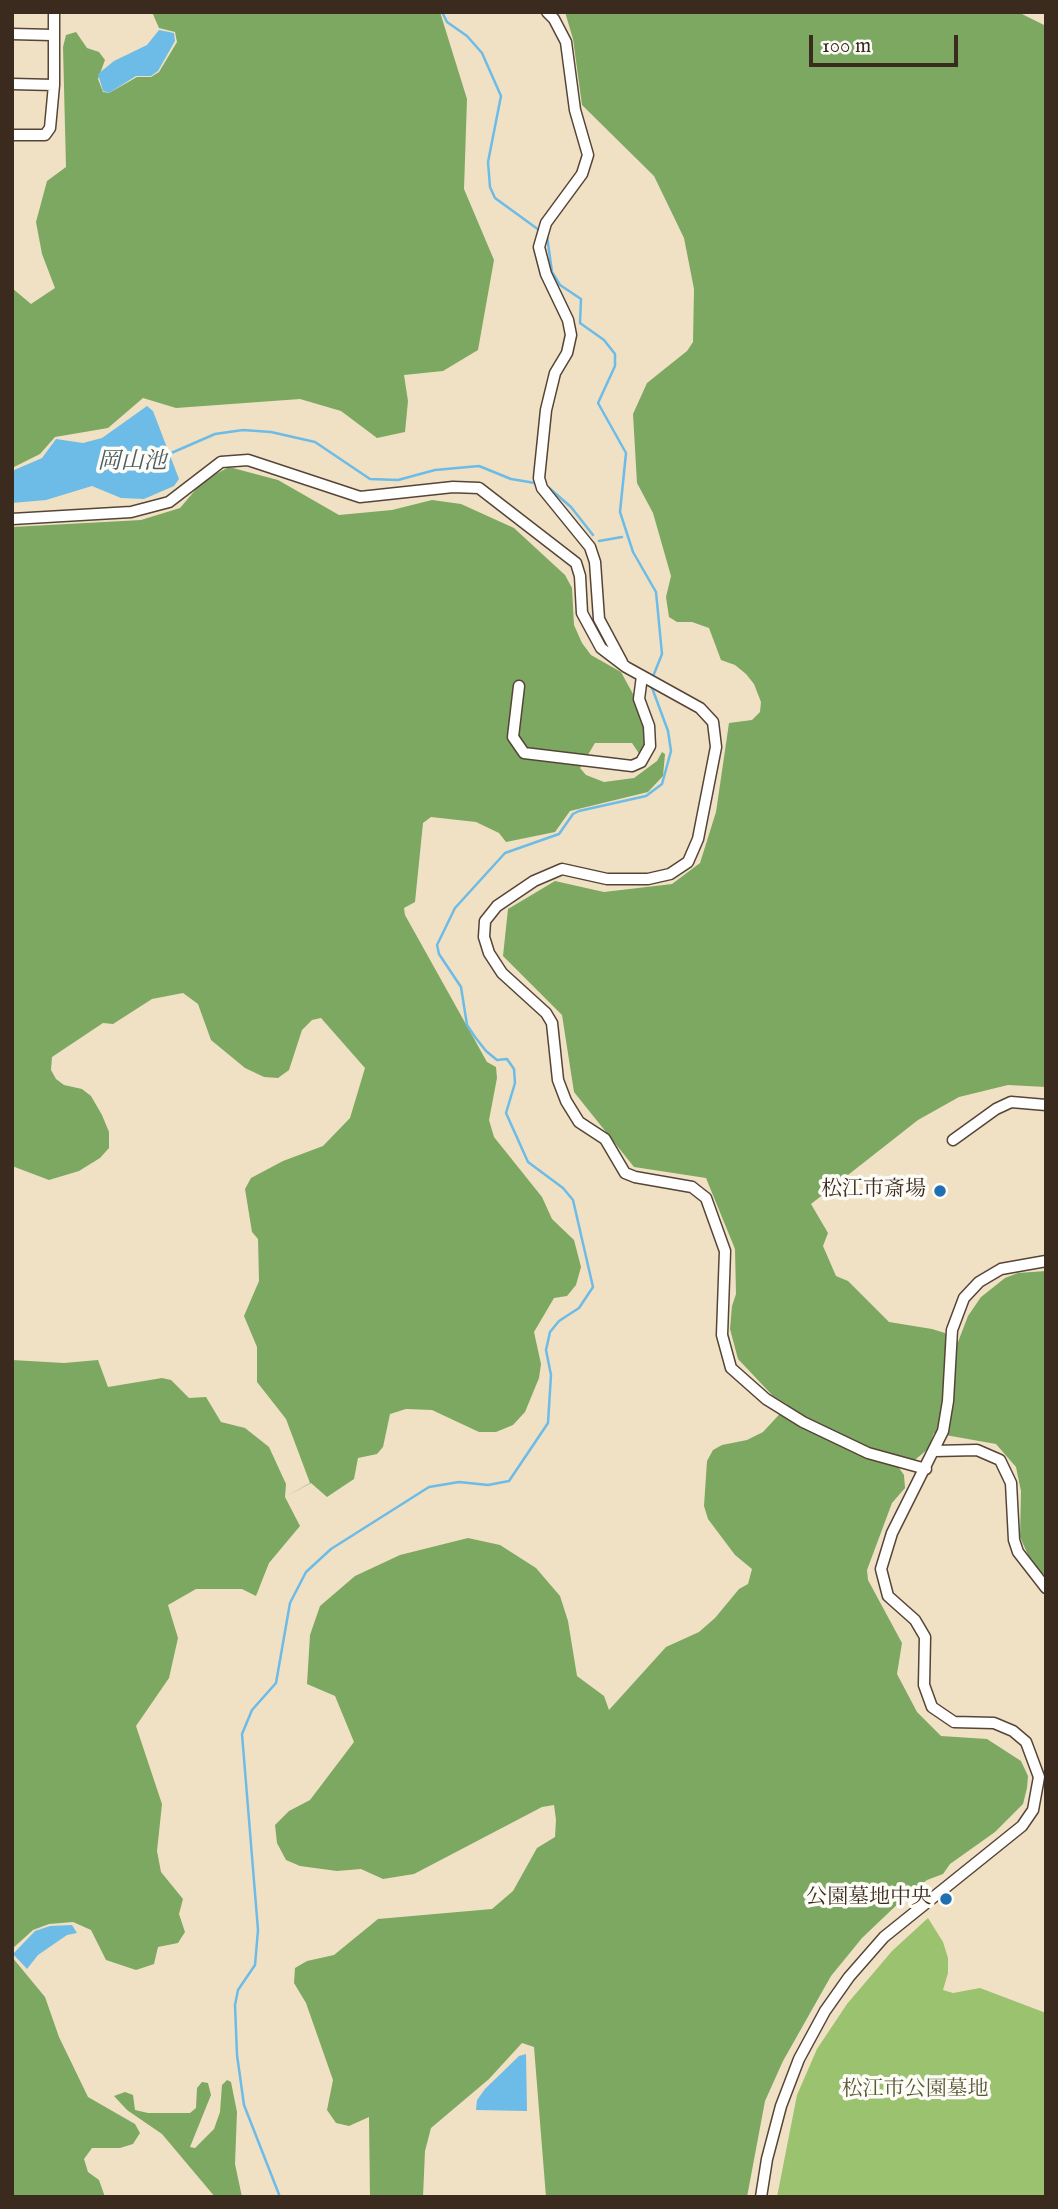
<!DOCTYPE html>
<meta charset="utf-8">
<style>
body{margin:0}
#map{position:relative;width:1058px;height:2209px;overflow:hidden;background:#f0e1c4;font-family:"IM FELL English",serif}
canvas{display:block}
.frame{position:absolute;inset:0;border:14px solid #3b2a1e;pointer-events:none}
.scale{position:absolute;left:809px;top:35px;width:149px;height:32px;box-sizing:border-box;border:4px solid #3b2a1e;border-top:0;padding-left:9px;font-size:21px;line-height:24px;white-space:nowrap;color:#3b2a1e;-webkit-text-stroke:5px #fdfcf7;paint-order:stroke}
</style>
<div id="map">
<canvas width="1058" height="2209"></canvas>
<div class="frame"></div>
<div class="scale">100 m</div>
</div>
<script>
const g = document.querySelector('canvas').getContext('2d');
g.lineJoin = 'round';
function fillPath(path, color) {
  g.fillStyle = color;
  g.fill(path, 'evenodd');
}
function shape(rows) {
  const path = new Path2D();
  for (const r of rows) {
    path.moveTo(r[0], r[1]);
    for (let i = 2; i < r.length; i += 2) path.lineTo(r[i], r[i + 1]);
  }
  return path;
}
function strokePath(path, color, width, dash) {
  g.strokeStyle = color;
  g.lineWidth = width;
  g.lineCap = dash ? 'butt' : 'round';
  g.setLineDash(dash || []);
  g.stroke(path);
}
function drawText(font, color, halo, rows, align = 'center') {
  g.font = font + ' "IM FELL English","Noto Serif JP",serif';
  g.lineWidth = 7;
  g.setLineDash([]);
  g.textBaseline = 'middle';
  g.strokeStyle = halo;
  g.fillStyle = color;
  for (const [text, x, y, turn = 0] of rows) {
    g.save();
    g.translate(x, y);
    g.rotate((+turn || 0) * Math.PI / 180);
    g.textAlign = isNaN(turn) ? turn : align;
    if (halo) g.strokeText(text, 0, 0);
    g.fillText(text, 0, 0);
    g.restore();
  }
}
fillPath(shape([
 [928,1918,943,1942,948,1958,948,1973,943,1990,953,1993,980,1988,1046,2013,1046,2197,777,2197,797,2095,817,2049,847,2004,892,1951]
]), '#9bc26e');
fillPath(shape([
 [152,12,440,12,467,99,464,189,494,260,478,350,443,371,404,375,408,401,405,432,377,438,341,411,300,399,176,408,143,398,108,428,55,437,40,454,12,468,12,288,31,304,55,288,42,254,36,222,47,181,66,167,63,47,66,35,76,32,87,48,99,52,105,60,98,79,103,92,109,93,137,77,151,77,159,72,177,42,175,32,159,28],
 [565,12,1018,12,1046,26,1046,1087,1008,1085,959,1097,918,1120,811,1204,828,1233,823,1246,836,1276,848,1281,889,1322,932,1329,945,1333,949,1340,958,1342,968,1316,981,1297,1005,1278,1018,1273,1046,1271,1046,1576,1032,1564,1020,1537,1021,1491,1016,1467,996,1444,934,1433,928,1449,916,1459,900,1460,897,1465,904,1475,905,1488,892,1503,867,1570,868,1580,902,1643,897,1674,917,1712,941,1736,987,1739,1021,1761,1028,1776,1027,1788,1023,1804,995,1832,950,1864,943,1874,927,1880,904,1898,862,1938,831,1976,783,2061,765,2101,747,2197,546,2197,534,2047,522,2043,489,2079,431,2128,425,2151,423,2197,370,2197,369,2117,349,2126,336,2123,327,2110,333,2080,306,2003,294,1983,295,1968,307,1961,334,1955,378,1919,492,1909,513,1891,537,1848,555,1837,556,1820,554,1805,542,1807,414,1874,383,1879,361,1869,337,1871,300,1866,286,1860,277,1843,275,1825,289,1811,310,1800,354,1742,335,1696,307,1684,310,1635,320,1606,355,1576,400,1555,468,1538,500,1545,536,1568,560,1596,568,1621,577,1676,604,1696,609,1710,666,1647,699,1632,715,1618,739,1589,748,1584,752,1569,735,1555,708,1519,704,1506,707,1461,713,1450,722,1445,747,1440,763,1432,788,1405,773,1396,738,1359,730,1329,732,1306,736,1294,735,1249,706,1178,634,1167,574,1092,562,1015,503,956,508,909,555,881,604,892,672,884,700,863,716,812,729,723,752,720,760,712,761,702,754,684,746,674,735,665,721,660,709,628,692,622,677,622,669,617,666,597,671,576,653,513,637,483,633,414,647,383,687,351,693,342,694,289,684,238,654,176,582,105,573,39],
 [229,467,278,480,339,515,392,510,432,500,461,504,514,528,565,575,572,588,574,625,582,643,591,655,621,672,639,705,648,735,645,752,640,755,632,743,595,743,580,768,586,775,604,782,634,778,657,761,662,752,665,754,663,776,648,792,570,811,555,832,506,842,499,833,476,822,431,817,423,823,415,902,404,908,405,915,487,1062,496,1067,497,1078,489,1120,494,1137,542,1197,552,1219,574,1240,581,1267,576,1285,567,1296,554,1298,534,1332,541,1364,539,1378,525,1412,513,1425,496,1432,479,1432,432,1410,406,1409,390,1414,383,1447,377,1454,358,1458,354,1479,327,1497,311,1483,285,1497,300,1526,269,1563,256,1596,242,1589,196,1589,168,1605,178,1638,169,1678,136,1726,162,1804,157,1851,161,1872,183,1899,179,1914,185,1932,178,1943,158,1947,154,1964,136,1970,106,1960,91,1930,73,1922,49,1924,33,1930,12,1949,12,1360,64,1363,98,1360,108,1387,162,1378,171,1380,189,1398,206,1397,221,1422,245,1428,269,1447,286,1484,285,1497,310,1483,286,1419,257,1382,257,1347,244,1316,259,1281,258,1239,252,1232,245,1189,251,1178,283,1161,323,1146,350,1118,365,1068,321,1018,312,1020,302,1030,289,1070,278,1078,264,1077,245,1068,211,1040,198,1004,183,993,152,999,113,1024,103,1023,52,1057,51,1070,56,1079,64,1085,82,1089,91,1096,102,1115,109,1132,109,1148,100,1158,79,1171,49,1180,12,1166,12,527,141,520,180,508,203,481],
 [12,1957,45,1997,59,2037,88,2097,135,2124,140,2133,133,2144,120,2148,92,2148,84,2159,88,2172,99,2180,105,2197,12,2197],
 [227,2080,231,2082,237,2112,235,2164,242,2197,215,2197,162,2134,127,2110,114,2096,125,2092,133,2095,135,2110,148,2113,190,2113,196,2108,197,2088,202,2082,208,2083,211,2095,190,2147,195,2148,214,2129,220,2112,222,2085]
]), '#7ca861');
fillPath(shape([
 [159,30,174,33,175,41,158,71,151,76,136,76,109,93,103,91,98,74,114,61,147,45],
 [147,406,153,411,179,479,174,486,144,499,121,498,92,486,46,500,12,503,12,471,42,458,56,439,83,443,102,438],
 [72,1925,77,1933,67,1935,38,1955,27,1969,13,1954,35,1931,50,1926],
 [526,2054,527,2111,476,2110,477,2100,485,2089,519,2056]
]), '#6dbbe7');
strokePath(shape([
 [442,12,447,22,467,36,482,53,501,96,488,162,490,187,495,198,539,230],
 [547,236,552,272,560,285,581,299,580,323,604,340,615,354,615,366,598,403,626,453,620,512,633,552,656,592,662,654,652,679],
 [169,454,215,434,243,430,271,432,315,442,370,479,398,480,435,470,479,466,511,479,535,483],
 [548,487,571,507,593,535],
 [599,541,622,537],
 [280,2197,244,2105,237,2055,235,2005,238,1990,255,1965,258,1930,242,1734,252,1710,276,1683,290,1603,306,1572,331,1549,429,1487,459,1482,488,1485,509,1481,548,1423,551,1375,546,1350,550,1332,559,1321,579,1308,593,1287,573,1200,563,1188,528,1162,506,1113,515,1083,514,1069,507,1059,497,1060,486,1051,475,1037,467,1025,461,987,439,954,437,945,455,908,505,853,559,834,573,814,579,811,646,796,662,784,671,751,668,731,651,685]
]), '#6dbbe7', 2.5);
const minor = shape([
 [547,12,554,19,566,42,575,110,588,155,582,174,546,223,539,247,546,274,568,320,571,335,567,353,555,373,546,410,539,478,542,488,590,547,595,562,599,619,622,662],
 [12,34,52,35],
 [12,84,54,85],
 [12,135,45,135,50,128,54,85,54,12],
 [12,519,131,512,169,502,221,462,248,460,360,497,453,487,479,488,576,563,580,576,582,613,601,648,626,667,700,708,713,722,716,747,698,839,688,862,670,874,648,879,607,879,562,869,534,881,497,906,485,921,484,937,489,953,502,973,546,1013,552,1023,558,1080,566,1101,579,1122,605,1139,625,1173,635,1177,692,1187,706,1198,725,1251,722,1335,731,1368,766,1399,803,1422,868,1453,926,1469],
 [519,686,513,737,524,753,632,766,641,762,650,746,649,726,639,699,642,676],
 [953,1140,996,1109,1011,1102,1046,1105],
 [934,1451,977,1450,1000,1460,1011,1483,1014,1540,1018,1552,1046,1588],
 [761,2197,767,2159,781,2106,799,2059,825,2011,849,1977,884,1937,1022,1826,1033,1810,1039,1777,1026,1742,1013,1731,994,1723,954,1722,932,1707,924,1685,925,1637,915,1620,888,1596,881,1569,892,1533,943,1431,948,1401,952,1330,964,1298,979,1282,1001,1269,1046,1261]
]);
strokePath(minor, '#564537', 13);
strokePath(minor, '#fff', 10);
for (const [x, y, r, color] of [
 [940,1191,7,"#1f6fb2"],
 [946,1899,7,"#1f6fb2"]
]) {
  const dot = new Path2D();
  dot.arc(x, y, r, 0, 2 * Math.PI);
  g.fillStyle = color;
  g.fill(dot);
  strokePath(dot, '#fdfcf7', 2.5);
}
drawText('21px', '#3b2a1e', '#fdfcf7', [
 ["松江市斎場",926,1191],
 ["公園墓地中央",932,1899]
], 'right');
drawText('21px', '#585836', '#fdfcf7', [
 ["松江市公園墓地",915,2091]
]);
drawText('italic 23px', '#4c5d64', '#fdfcf7', [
 ["岡山池",132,463]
]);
</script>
